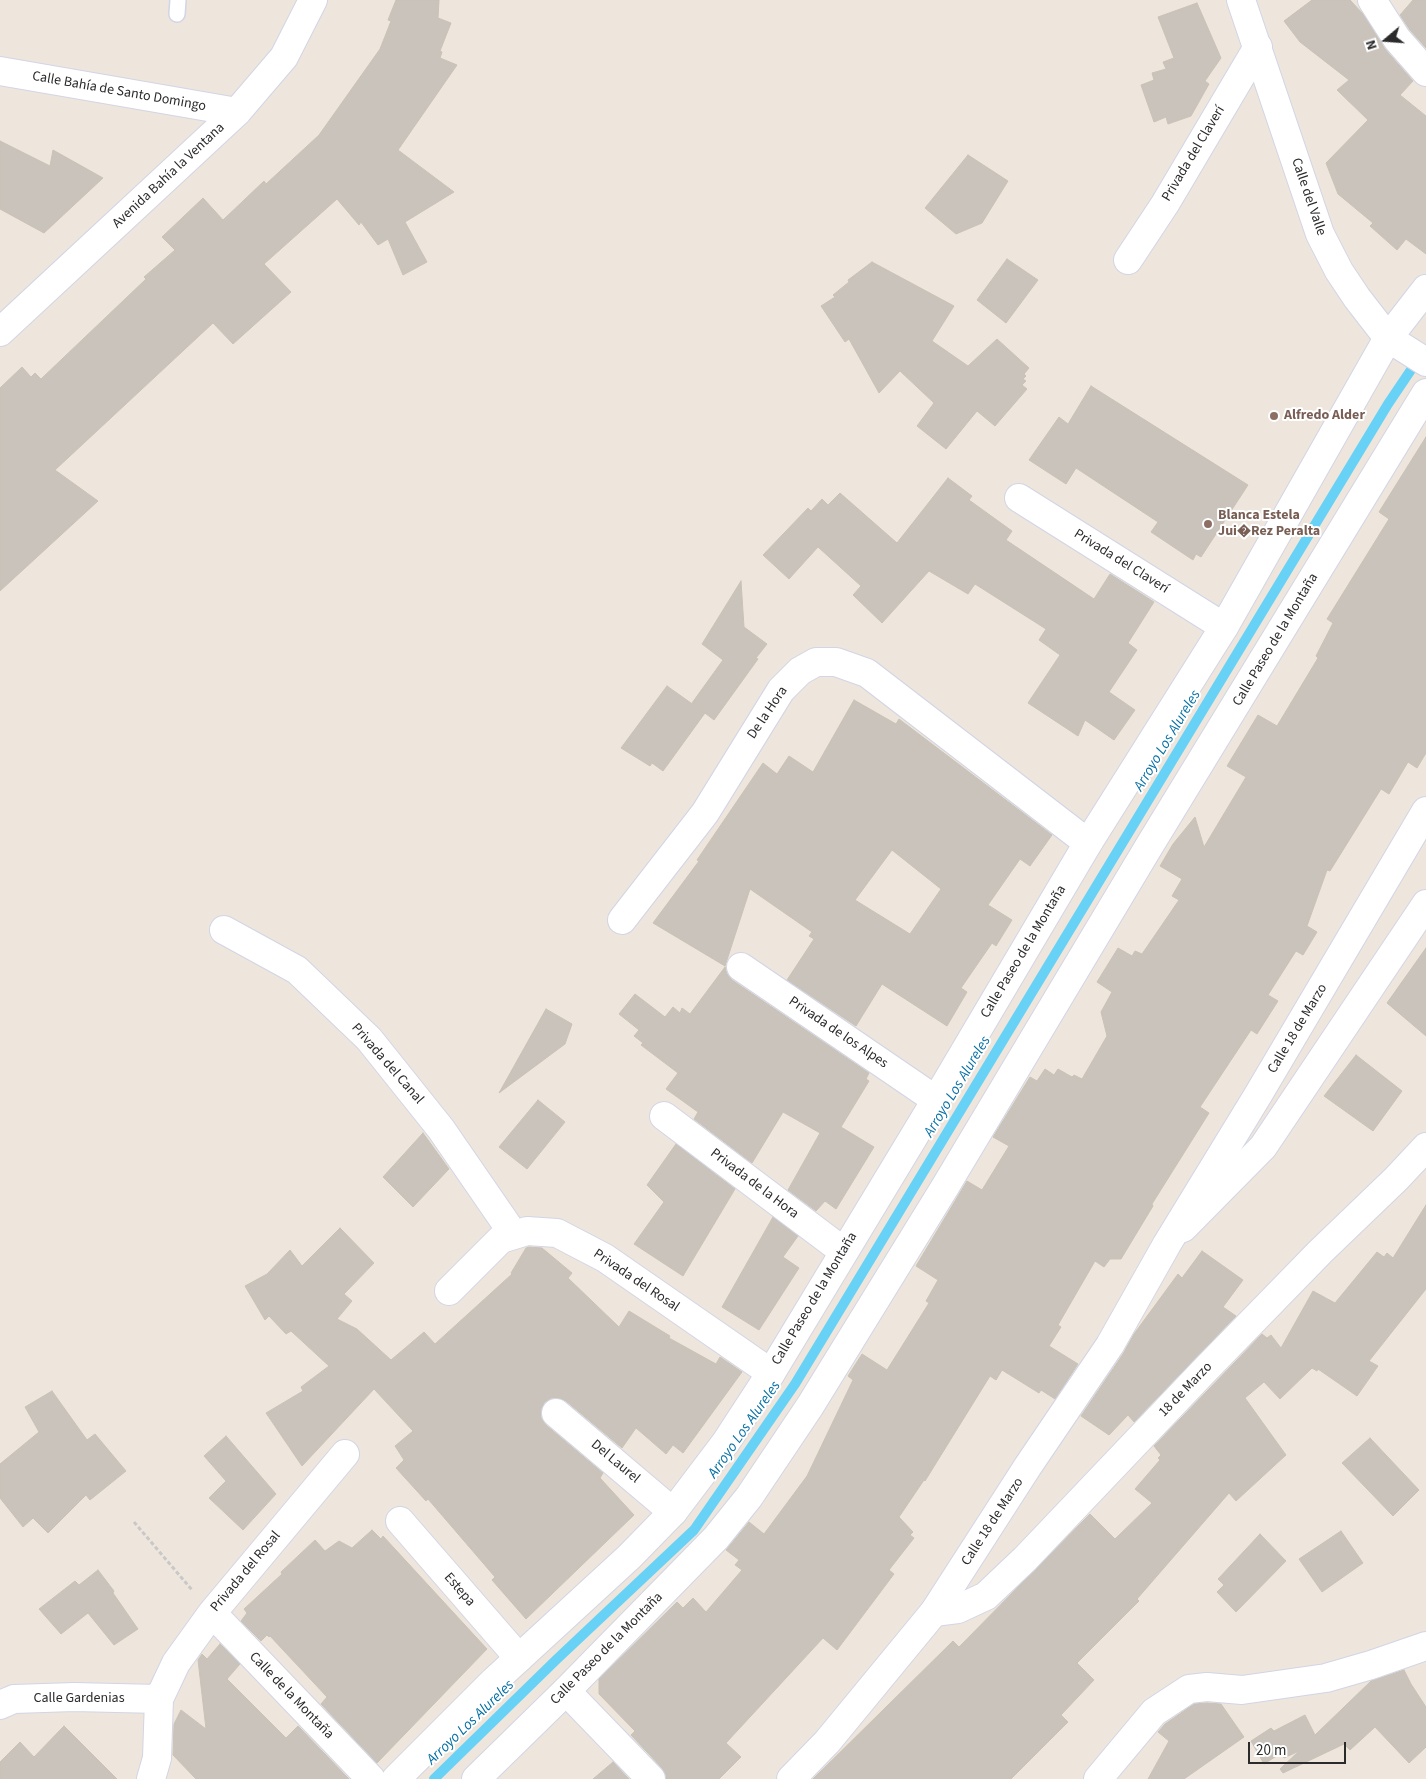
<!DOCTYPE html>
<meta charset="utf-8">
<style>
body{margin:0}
#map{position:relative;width:1426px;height:1779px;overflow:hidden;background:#eee6dc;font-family:"Source Sans 3",sans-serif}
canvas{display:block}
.north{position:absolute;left:1361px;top:15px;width:50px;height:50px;-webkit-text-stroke:4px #fff;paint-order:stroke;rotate:252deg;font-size:14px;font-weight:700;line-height:20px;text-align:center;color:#2b2b2b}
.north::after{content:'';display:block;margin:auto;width:18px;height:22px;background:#2b2b2b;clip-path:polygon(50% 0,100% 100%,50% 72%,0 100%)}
.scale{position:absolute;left:1248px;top:1742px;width:98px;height:22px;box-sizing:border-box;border:2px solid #2b2b2b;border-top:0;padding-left:6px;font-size:15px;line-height:18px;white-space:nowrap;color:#2b2b2b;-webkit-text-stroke:4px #fff;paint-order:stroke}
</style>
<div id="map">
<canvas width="1426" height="1779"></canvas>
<div class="north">N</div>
<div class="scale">20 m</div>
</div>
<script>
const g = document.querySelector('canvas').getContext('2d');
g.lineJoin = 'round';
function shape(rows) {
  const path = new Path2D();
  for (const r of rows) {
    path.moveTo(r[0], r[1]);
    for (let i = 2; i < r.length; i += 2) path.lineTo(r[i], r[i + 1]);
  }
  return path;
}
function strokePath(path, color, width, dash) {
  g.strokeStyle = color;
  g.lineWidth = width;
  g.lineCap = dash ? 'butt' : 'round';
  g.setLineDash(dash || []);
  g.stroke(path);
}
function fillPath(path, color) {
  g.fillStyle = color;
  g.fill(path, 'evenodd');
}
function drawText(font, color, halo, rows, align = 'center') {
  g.font = font + ' "Source Sans 3",sans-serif';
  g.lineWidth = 4;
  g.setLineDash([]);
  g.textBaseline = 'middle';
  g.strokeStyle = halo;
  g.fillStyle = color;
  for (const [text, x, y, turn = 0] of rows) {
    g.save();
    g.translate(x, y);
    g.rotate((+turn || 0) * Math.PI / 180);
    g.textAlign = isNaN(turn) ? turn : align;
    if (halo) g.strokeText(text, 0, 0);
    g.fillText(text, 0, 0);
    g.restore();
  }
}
strokePath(shape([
 [434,1779,557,1659,694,1530,795,1384,1388,404,1419,358]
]), '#68d2f6', 10);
const building = shape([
 [396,0,439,0,438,18,451,23,440,51,442,52,440,58,457,65,398,150,454,192,405,222,427,262,403,275,388,239,378,245,361,222,359,225,337,199,264,264,291,292,233,344,213,323,55,470,98,501,0,591,0,388,22,367,31,377,35,373,41,379,146,279,144,277,175,250,162,237,203,198,223,220,264,181,266,184,319,135,380,49,391,21,388,20,396,0],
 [1312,0,1350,0,1363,14,1385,49,1413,81,1400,95,1426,116,1426,254,1406,239,1397,250,1370,226,1373,223,1338,194,1326,163,1368,120,1337,90,1349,80,1300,42,1284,21,1312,0],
 [1413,0,1426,0,1426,48,1410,30,1400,15,1413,0],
 [1197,3,1221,58,1205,81,1209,84,1191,116,1168,124,1166,117,1154,122,1141,85,1154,80,1152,73,1166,69,1163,62,1174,58,1158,17,1197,3],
 [0,141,50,166,53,150,103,178,44,233,0,209,0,141],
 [968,155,1008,181,982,223,956,234,925,208,968,155],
 [1007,259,1038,280,1006,323,977,300,1007,259],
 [872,262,954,306,932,341,968,366,997,339,1029,368,1024,374,1026,376,1023,379,1026,381,1022,385,1027,389,995,426,977,411,946,449,917,426,934,403,900,371,879,393,849,339,845,342,821,306,835,297,833,295,849,282,848,280,872,262],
 [1091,386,1248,485,1201,557,1196,554,1193,560,1151,532,1158,522,1076,468,1066,484,1029,460,1059,417,1068,424,1091,386],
 [1426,437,1426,753,1417,768,1408,762,1389,794,1381,789,1330,871,1327,870,1307,926,1317,932,1303,955,1296,951,1268,995,1278,1001,1257,1034,1251,1030,1200,1107,1209,1113,1152,1204,1153,1206,1121,1259,1110,1259,1104,1267,1095,1261,1058,1325,1061,1327,1049,1346,1078,1364,1055,1399,1041,1390,1039,1393,1002,1370,996,1380,990,1376,925,1481,924,1480,899,1517,913,1532,910,1535,914,1538,889,1570,894,1574,837,1650,823,1638,726,1743,741,1757,719,1779,666,1779,666,1775,662,1768,631,1735,635,1731,599,1694,599,1679,677,1602,683,1608,693,1598,706,1612,742,1570,735,1565,739,1560,726,1550,749,1522,764,1534,807,1476,853,1380,848,1376,862,1354,887,1370,929,1303,926,1301,938,1280,916,1266,967,1181,982,1190,1009,1146,993,1137,1030,1077,1037,1081,1045,1069,1054,1075,1058,1069,1072,1077,1074,1075,1082,1079,1107,1036,1101,1012,1112,992,1097,982,1118,948,1132,956,1135,951,1142,954,1179,900,1172,896,1182,879,1160,866,1173,844,1195,817,1204,847,1246,777,1227,766,1258,715,1277,726,1318,658,1316,656,1333,623,1327,619,1389,519,1379,512,1426,437],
 [948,478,972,496,969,500,1012,531,1006,540,1094,599,1110,574,1154,602,1128,643,1137,650,1109,692,1135,710,1114,740,1085,720,1078,736,1028,703,1060,655,1039,640,1046,629,975,584,968,594,929,571,882,623,853,595,861,586,818,547,789,579,763,555,808,508,811,511,822,499,828,505,840,493,897,543,948,478],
 [741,581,744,627,767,644,756,658,758,659,714,720,692,703,723,660,702,644,741,581],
 [667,686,705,713,663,771,652,763,650,766,621,748,667,686],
 [854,700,896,724,899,719,1052,835,1030,866,1020,859,988,905,1012,920,996,946,992,943,961,988,967,992,947,1026,882,984,856,1026,787,980,814,939,809,936,812,932,750,889,725,966,653,923,699,861,697,860,763,763,777,774,789,756,813,772,854,700],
 [892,850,941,889,910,934,855,900,892,850],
 [1426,948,1426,1036,1387,1003,1426,948],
 [725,967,727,974,732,980,869,1073,866,1079,869,1081,841,1127,874,1147,836,1209,825,1201,816,1211,788,1190,820,1133,783,1112,752,1163,694,1119,698,1112,666,1089,678,1073,641,1045,643,1043,634,1036,639,1030,619,1014,635,994,665,1017,673,1007,680,1013,682,1008,690,1014,725,967],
 [546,1009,572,1024,565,1044,499,1093,546,1009],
 [1356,1055,1402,1091,1373,1131,1324,1096,1356,1055],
 [538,1100,565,1122,527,1169,499,1147,538,1100],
 [423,1133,449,1169,413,1207,383,1177,423,1133],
 [676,1144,735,1189,683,1276,634,1244,664,1202,647,1185,676,1144],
 [1426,1205,1426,1289,1369,1361,1378,1366,1357,1396,1318,1369,1317,1371,1312,1368,1280,1399,1264,1382,1245,1398,1286,1455,1236,1501,1229,1493,1137,1599,1139,1601,1077,1663,1094,1680,1061,1715,1068,1722,1011,1779,813,1779,953,1641,959,1647,1090,1514,1115,1539,1152,1503,1135,1489,1160,1460,1158,1458,1161,1455,1154,1446,1262,1334,1267,1338,1271,1335,1281,1348,1313,1291,1335,1303,1377,1252,1384,1257,1387,1253,1393,1258,1426,1205],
 [773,1217,798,1236,783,1257,799,1268,759,1330,722,1307,773,1217],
 [340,1228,374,1263,344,1294,352,1301,337,1319,357,1329,391,1360,424,1332,435,1344,512,1274,511,1273,526,1248,529,1247,542,1248,572,1273,568,1278,619,1327,629,1311,670,1336,669,1338,716,1364,720,1357,742,1372,683,1453,673,1445,666,1454,636,1428,622,1448,566,1401,558,1398,551,1398,544,1403,541,1411,541,1418,546,1425,603,1473,600,1478,634,1515,526,1619,492,1580,495,1577,428,1499,426,1501,396,1468,404,1460,395,1446,413,1431,374,1389,302,1466,266,1413,303,1391,301,1387,329,1366,291,1331,286,1334,269,1316,265,1320,245,1286,267,1274,290,1250,302,1266,340,1228],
 [1202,1251,1243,1280,1223,1307,1236,1316,1134,1422,1128,1415,1109,1435,1081,1416,1123,1354,1134,1334,1178,1274,1182,1278,1202,1251],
 [52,1391,87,1440,95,1434,126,1471,90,1500,86,1495,48,1533,33,1518,23,1527,0,1498,0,1464,39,1432,25,1407,52,1391],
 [226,1436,276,1494,243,1530,209,1498,226,1481,204,1456,226,1436],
 [1370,1438,1419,1490,1393,1516,1342,1463,1370,1438],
 [372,1530,381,1539,383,1536,487,1649,377,1763,321,1704,327,1697,270,1636,269,1637,267,1635,261,1641,241,1621,247,1613,244,1609,282,1574,281,1572,315,1540,325,1551,339,1541,352,1548,372,1530],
 [1341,1531,1363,1563,1322,1592,1299,1559,1341,1531],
 [1260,1534,1286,1561,1236,1612,1217,1592,1224,1585,1218,1579,1260,1534],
 [98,1570,114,1591,113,1593,138,1629,114,1645,88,1613,61,1634,39,1609,75,1581,79,1585,98,1570],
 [220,1644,240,1664,227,1679,286,1738,298,1726,349,1779,196,1779,173,1755,174,1724,181,1710,206,1729,198,1660,202,1654,207,1659,220,1644],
 [1404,1670,1411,1684,1426,1707,1426,1747,1409,1763,1375,1727,1350,1750,1344,1744,1283,1773,1280,1769,1299,1751,1284,1758,1281,1753,1264,1764,1251,1741,1271,1728,1274,1731,1305,1715,1315,1735,1371,1681,1404,1670],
 [1207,1703,1221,1704,1244,1737,1184,1779,1148,1779,1169,1741,1158,1732,1165,1724,1194,1704,1207,1703],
 [64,1726,117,1779,0,1779,0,1762,20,1742,34,1757,64,1726],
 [613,1762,629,1779,593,1779,613,1762]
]);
fillPath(building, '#c9c3bb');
strokePath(building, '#c9c2b5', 1);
const service = shape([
 [177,14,178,0]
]);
const minor = shape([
 [1372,0,1397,39,1426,72],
 [0,71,237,112],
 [1128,260,1165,204,1258,47],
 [0,332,237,112,284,57,313,0],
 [1019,498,1224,627],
 [622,920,705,813,781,690,800,671,816,662,836,662,867,673,1088,843],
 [224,930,297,970,369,1039,441,1129,514,1235],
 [741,967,936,1100],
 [664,1116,843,1251],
 [1183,1228,1263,1147,1426,904],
 [449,1291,501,1239,527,1231,557,1233,605,1258,771,1373],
 [556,1413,673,1512],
 [400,1521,519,1658],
 [934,1612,958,1609,986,1596,1025,1559,1203,1372,1320,1252,1396,1179,1426,1147],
 [212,1613,371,1779],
 [566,1691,651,1779],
 [0,1705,14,1699,74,1697,159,1699],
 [151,1779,157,1758,159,1699,176,1663,212,1613,345,1454],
 [1098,1779,1154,1712,1189,1689,1207,1687,1242,1690,1326,1678,1371,1665,1426,1646]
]);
const secondary = shape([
 [1241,0,1320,234,1339,271,1357,298,1388,338,1426,362],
 [396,1779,494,1681,629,1557,673,1512,726,1442,771,1373,936,1100,1088,843,1224,627,1388,338,1426,289],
 [476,1779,566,1691,716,1538,749,1497,810,1406,945,1187,1148,848,1426,393],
 [791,1779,827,1742,934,1612,1028,1466,1110,1345,1167,1244,1258,1095,1426,811]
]);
strokePath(service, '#d1d5e5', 18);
strokePath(minor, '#d1d5e5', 30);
strokePath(secondary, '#d1d5e5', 30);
strokePath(shape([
 [134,1522,192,1590]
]), '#c8c8c8', 3, [4, 2.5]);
strokePath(service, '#fff', 15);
strokePath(minor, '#fff', 28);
strokePath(secondary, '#fff', 28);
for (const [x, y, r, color] of [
 [1274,416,5,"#8d6e63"],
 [1208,524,5,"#8d6e63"]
]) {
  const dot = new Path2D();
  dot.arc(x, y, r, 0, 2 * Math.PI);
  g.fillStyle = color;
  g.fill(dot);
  strokePath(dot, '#fff', 2);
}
drawText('14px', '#2b2b2b', '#fff', [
 ["Calle Bahía de Santo Domingo",119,92,10],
 ["Privada del Claverí",1194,154,-59],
 ["Avenida Bahía la Ventana",169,176,-43],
 ["Calle del Valle",1308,197,71],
 ["Privada del Claverí",1121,562,32],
 ["Calle Paseo de la Montaña",1276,640,-59],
 ["De la Hora",768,713,-56],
 ["Calle Paseo de la Montaña",1024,952,-59],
 ["Calle 18 de Marzo",1298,1029,-59],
 ["Privada de los Alpes",838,1033,34],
 ["Privada del Canal",387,1064,49],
 ["Privada de la Hora",754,1184,37],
 ["Privada del Rosal",636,1281,34],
 ["Calle Paseo de la Montaña",815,1299,-59],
 ["18 de Marzo",1186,1390,-46],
 ["Del Laurel",615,1462,40],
 ["Calle 18 de Marzo",993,1522,-57],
 ["Privada del Rosal",246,1572,-50],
 ["Estepa",459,1590,49],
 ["Calle Paseo de la Montaña",607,1649,-45],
 ["Calle de la Montaña",291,1696,46],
 ["Calle Gardenias",79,1699]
]);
drawText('bold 14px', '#785e54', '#fff', [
 ["Alfredo Alder",1284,416],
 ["Blanca Estela",1218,516],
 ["Jui�Rez Peralta",1218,532]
], 'left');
drawText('italic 15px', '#0570a5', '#fff', [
 ["Arroyo Los Alureles",1168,741,-59],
 ["Arroyo Los Alureles",958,1087,-59],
 ["Arroyo Los Alureles",745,1430,-55],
 ["Arroyo Los Alureles",471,1723,-44]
]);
</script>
